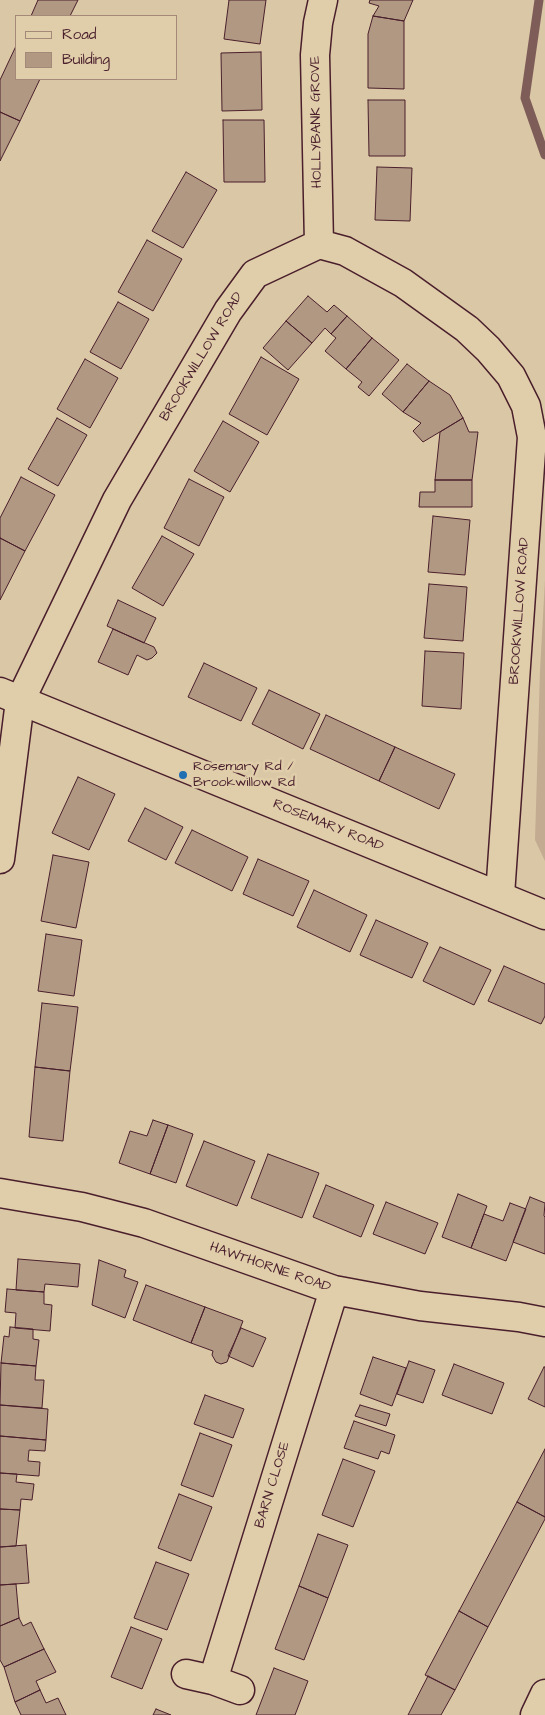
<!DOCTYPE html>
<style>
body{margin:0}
#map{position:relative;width:545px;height:1715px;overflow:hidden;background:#dac7a6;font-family:"Architects Daughter",sans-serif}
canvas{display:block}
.legend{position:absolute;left:15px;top:15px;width:162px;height:65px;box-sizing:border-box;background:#e0ceab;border:1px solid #a48878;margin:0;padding:6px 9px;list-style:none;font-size:15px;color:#4a1f2b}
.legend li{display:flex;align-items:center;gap:10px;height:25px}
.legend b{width:25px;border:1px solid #a48878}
</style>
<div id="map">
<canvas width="545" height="1715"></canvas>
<ul class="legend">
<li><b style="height:6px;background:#e0ceab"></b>Road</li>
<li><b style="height:14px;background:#b19883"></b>Building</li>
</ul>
</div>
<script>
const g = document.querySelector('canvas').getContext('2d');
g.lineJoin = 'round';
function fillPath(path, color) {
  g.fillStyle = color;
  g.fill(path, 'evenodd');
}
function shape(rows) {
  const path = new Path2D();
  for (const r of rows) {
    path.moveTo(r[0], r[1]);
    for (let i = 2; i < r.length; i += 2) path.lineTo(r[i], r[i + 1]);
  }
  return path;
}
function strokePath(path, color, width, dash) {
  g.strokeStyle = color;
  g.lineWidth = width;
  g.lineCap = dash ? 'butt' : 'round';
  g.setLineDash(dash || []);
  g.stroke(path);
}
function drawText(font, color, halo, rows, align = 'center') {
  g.font = font + ' "Architects Daughter",sans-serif';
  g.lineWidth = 5;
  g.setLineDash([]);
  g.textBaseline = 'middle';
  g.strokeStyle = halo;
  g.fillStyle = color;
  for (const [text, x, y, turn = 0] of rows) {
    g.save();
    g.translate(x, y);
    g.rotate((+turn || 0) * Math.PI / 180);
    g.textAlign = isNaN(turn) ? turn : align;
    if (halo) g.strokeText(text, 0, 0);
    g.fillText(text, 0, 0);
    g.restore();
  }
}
fillPath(shape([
 [545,580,545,861,535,840,540,671]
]), '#c3ab92');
strokePath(shape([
 [539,0,525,98,545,155]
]), '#7e5c58', 9);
const building = shape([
 [38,0,78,0,70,16,31,16,38,0],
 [229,0,266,0,260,44,224,39,229,0],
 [370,0,413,0,404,21,373,16,379,6,369,3,370,0],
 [373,16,404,21,404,89,368,88,368,34,373,16],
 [16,46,16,79,40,79,20,121,0,112,0,80,16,46],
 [261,52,262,110,222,111,221,53,261,52],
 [368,100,405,100,405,156,369,156,368,100],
 [0,112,20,121,0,161,0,112],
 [223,120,264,120,265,182,224,182,223,120],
 [377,167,412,168,410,221,375,220,377,167],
 [186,172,217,190,183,248,152,231,186,172],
 [147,240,182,259,153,311,118,292,147,240],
 [308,296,327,312,334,305,347,316,331,334,325,328,312,343,286,321,308,296],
 [118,302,149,319,121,369,90,352,118,302],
 [347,316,372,338,346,369,325,351,336,338,331,334,347,316],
 [286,321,312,343,288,370,263,348,286,321],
 [372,338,399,360,369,396,358,387,362,382,346,369,372,338],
 [261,357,299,379,267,435,229,414,261,357],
 [85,359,118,378,90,428,57,409,85,359],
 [407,364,429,381,403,412,382,394,407,364],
 [429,381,450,395,463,418,423,442,413,431,421,423,403,412,429,381],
 [57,418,87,435,58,486,28,469,57,418],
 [463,418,469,432,478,432,472,480,435,480,440,432,463,418],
 [223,421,259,442,230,492,194,471,223,421],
 [21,477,55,495,25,551,0,538,0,518,21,477],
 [189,479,224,497,199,546,164,528,189,479],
 [435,480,472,480,472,507,419,507,420,492,435,492,435,480],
 [433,516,470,520,465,575,428,572,433,516],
 [162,536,194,554,163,606,132,588,162,536],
 [0,538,25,551,0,600,0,538],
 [429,584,467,587,463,641,424,638,429,584],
 [118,600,156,618,144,643,107,626,118,600],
 [113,629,154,647,157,653,152,658,147,660,137,655,128,675,98,662,113,629],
 [425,651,464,653,461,709,422,706,425,651],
 [204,663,257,688,241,721,188,697,204,663],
 [269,690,320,714,303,749,252,724,269,690],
 [326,715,395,747,379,781,310,749,326,715],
 [395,747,455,774,439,809,379,781,395,747],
 [78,777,115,794,89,850,52,833,78,777],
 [145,808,183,827,166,860,128,841,145,808],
 [192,830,248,857,232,891,175,863,192,830],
 [53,855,89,862,76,928,41,921,53,855],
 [258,859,309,881,293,916,243,894,258,859],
 [314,890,367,915,350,952,297,927,314,890],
 [376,920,428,943,412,978,360,955,376,920],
 [46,934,82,940,74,996,38,991,46,934],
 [440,947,491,970,474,1005,423,981,440,947],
 [504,966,545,984,545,1016,541,1024,488,1001,504,966],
 [42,1003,78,1007,70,1071,35,1067,42,1003],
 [35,1067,70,1071,63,1141,29,1137,35,1067],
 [153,1120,168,1125,150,1174,119,1163,130,1131,147,1136,153,1120],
 [168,1125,193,1134,176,1183,150,1174,168,1125],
 [204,1141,255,1161,237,1206,186,1186,204,1141],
 [268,1154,319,1173,302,1218,251,1198,268,1154],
 [326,1185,374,1205,361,1237,313,1217,326,1185],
 [458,1194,487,1206,471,1248,442,1237,458,1194],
 [530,1197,545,1203,544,1216,545,1217,545,1254,513,1242,530,1197],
 [386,1202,438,1223,425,1254,373,1234,386,1202],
 [510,1203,526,1209,506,1261,471,1248,484,1214,503,1221,510,1203],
 [18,1259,80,1264,78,1287,45,1284,44,1292,16,1290,18,1259],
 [99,1260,126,1270,124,1277,138,1282,125,1318,92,1305,99,1260],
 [146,1285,205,1307,191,1343,133,1320,146,1285],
 [7,1289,44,1292,44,1304,52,1305,50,1331,15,1328,16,1313,5,1312,7,1289],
 [205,1307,243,1321,227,1362,221,1364,216,1362,212,1355,213,1351,191,1343,205,1307],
 [10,1327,33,1329,33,1339,39,1340,36,1366,1,1363,4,1336,9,1337,10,1327],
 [241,1328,266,1338,253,1367,228,1356,241,1328],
 [373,1357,406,1368,392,1406,360,1394,373,1357],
 [409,1361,435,1370,423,1403,397,1394,409,1361],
 [1,1363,36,1366,35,1380,44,1380,42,1408,0,1405,1,1363],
 [454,1364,504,1383,492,1414,442,1395,454,1364],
 [544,1367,545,1367,545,1407,528,1399,544,1367],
 [205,1395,244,1409,233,1438,194,1424,205,1395],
 [0,1405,48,1409,46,1440,0,1436,0,1405],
 [360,1405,390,1414,386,1426,355,1416,360,1405],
 [354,1421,395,1435,389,1454,381,1451,378,1459,344,1448,354,1421],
 [200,1433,232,1445,213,1497,181,1485,200,1433],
 [0,1436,46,1440,45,1451,29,1450,28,1461,40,1462,39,1476,0,1473,0,1436],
 [545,1449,545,1517,517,1502,545,1449],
 [343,1459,375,1471,353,1527,322,1515,343,1459],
 [0,1473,17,1474,16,1482,34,1484,32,1500,21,1499,20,1510,0,1509,0,1473],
 [179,1494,212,1507,191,1561,158,1548,179,1494],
 [517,1502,545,1517,545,1519,488,1627,459,1611,517,1502],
 [0,1509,20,1510,16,1546,0,1547,0,1509],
 [318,1534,348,1545,328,1598,299,1586,318,1534],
 [26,1545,29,1583,0,1585,0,1547,26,1545],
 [156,1562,189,1574,167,1630,134,1618,156,1562],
 [16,1584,19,1618,0,1626,0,1585,16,1584],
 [299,1586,328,1598,304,1660,275,1649,299,1586],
 [459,1611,488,1627,455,1690,425,1675,459,1611],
 [19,1618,23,1626,31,1622,44,1649,4,1667,0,1660,0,1626,19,1618],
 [131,1627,162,1639,142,1689,111,1677,131,1627],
 [44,1649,56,1672,36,1681,40,1690,15,1702,4,1667,44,1649],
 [274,1668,308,1681,295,1715,256,1715,274,1668],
 [428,1676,455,1690,441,1715,408,1715,428,1676],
 [40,1690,46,1703,58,1698,66,1715,21,1715,15,1702,40,1690],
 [156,1709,171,1715,153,1715,156,1709]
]);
fillPath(building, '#b19883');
strokePath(building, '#4a1f2b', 1);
const street = shape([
 [319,244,315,55,318,23,323,0],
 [0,859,20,701,117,500,228,311,255,274,319,244,345,251,403,283,467,329,488,349,511,376,526,406,532,437,500,895],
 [0,1193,82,1207,144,1223,334,1290,420,1306,519,1317,545,1322],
 [186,1674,213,1680,240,1690],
 [213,1680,334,1290]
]);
const secondary = shape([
 [0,692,545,915],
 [535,1715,545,1694]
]);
strokePath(street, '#4a1f2b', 31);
strokePath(secondary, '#4a1f2b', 31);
strokePath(street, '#e0ceab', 28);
strokePath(secondary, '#e0ceab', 28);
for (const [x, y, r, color] of [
 [183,775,5,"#1f6fb2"]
]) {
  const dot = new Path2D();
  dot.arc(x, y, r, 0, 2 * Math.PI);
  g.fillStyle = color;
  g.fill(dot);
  strokePath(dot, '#e0ceab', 2);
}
drawText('14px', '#4a1f2b', '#e0ceab', [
 ["HOLLYBANK GROVE",317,122,-91],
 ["BROOKWILLOW ROAD",202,357,-59],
 ["BROOKWILLOW ROAD",520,611,-86],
 ["ROSEMARY ROAD",328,826,22],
 ["HAWTHORNE ROAD",270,1268,19],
 ["BARN CLOSE",273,1485,-73]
]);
drawText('14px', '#4a1f2b', '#e0ceab', [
 ["Rosemary Rd /",193,767],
 ["Brookwillow Rd",193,783]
], 'left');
</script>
